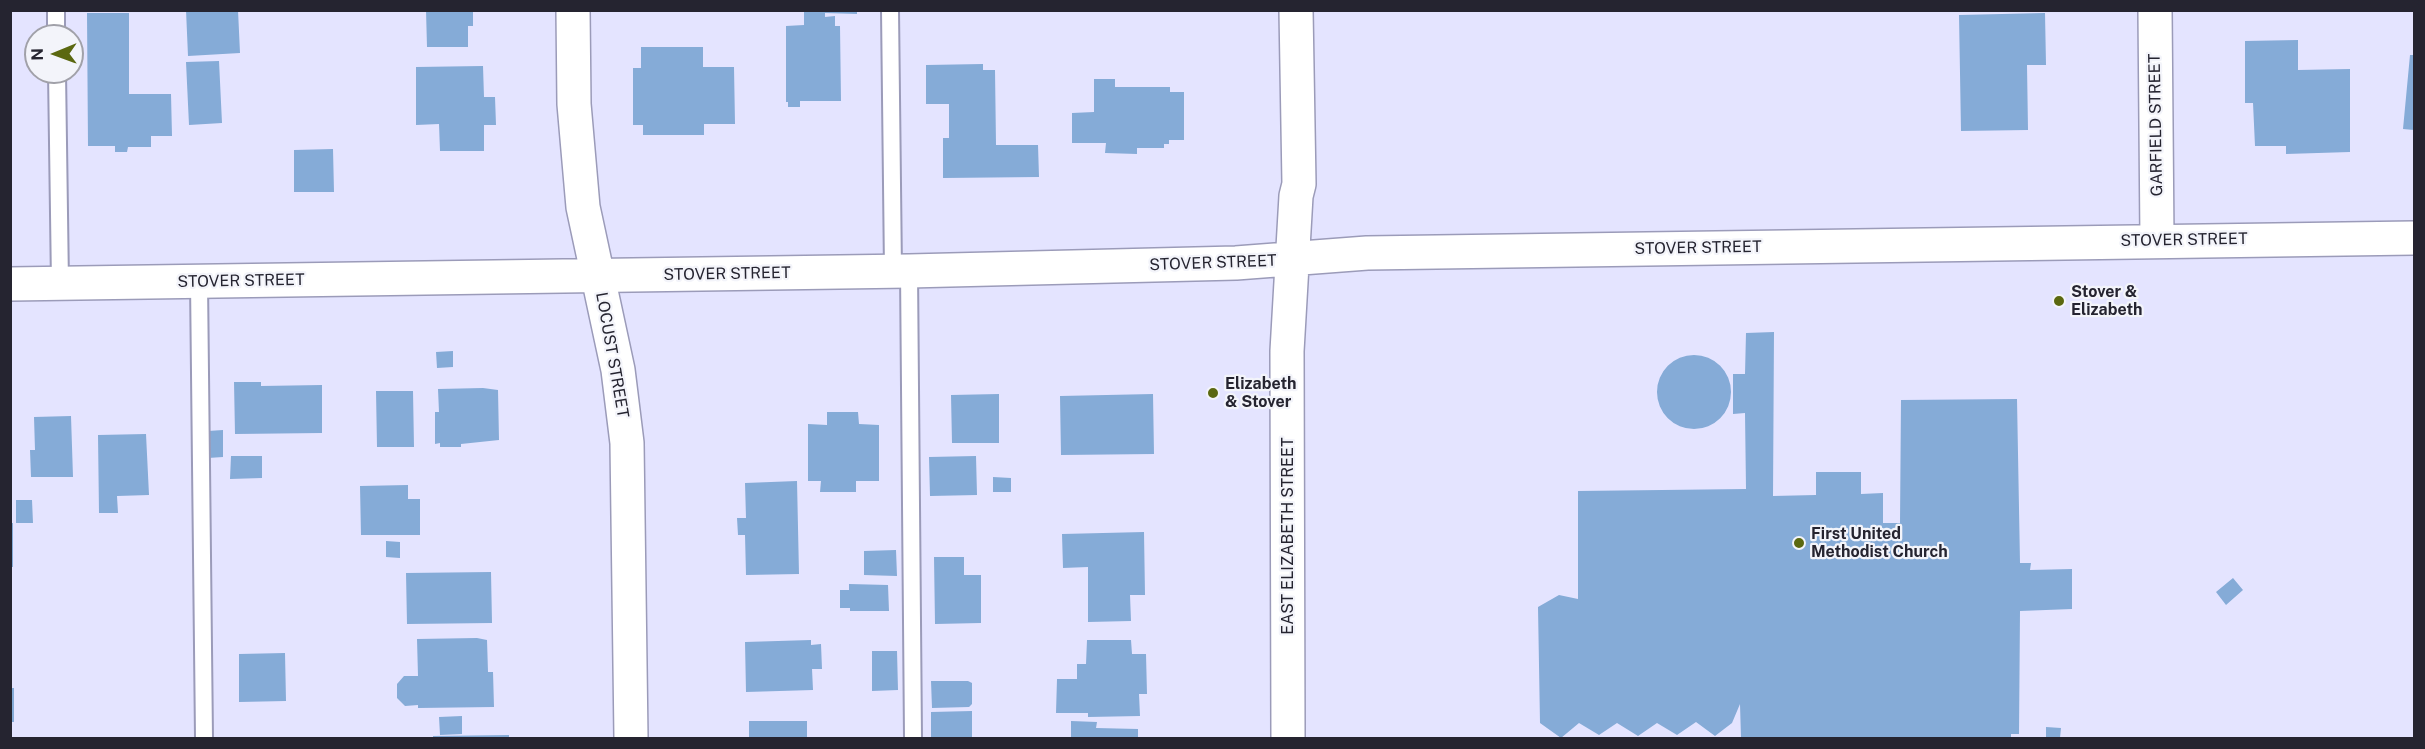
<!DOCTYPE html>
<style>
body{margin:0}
#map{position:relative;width:2425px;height:749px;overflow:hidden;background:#e4e4ff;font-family:"Public Sans",sans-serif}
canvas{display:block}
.frame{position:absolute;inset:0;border:12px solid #252430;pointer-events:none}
.north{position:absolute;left:24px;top:24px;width:60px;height:60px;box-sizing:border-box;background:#f3f4fa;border:2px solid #a1a1a9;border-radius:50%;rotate:269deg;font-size:16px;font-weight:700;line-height:24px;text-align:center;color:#252430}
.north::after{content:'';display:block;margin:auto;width:21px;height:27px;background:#5b6810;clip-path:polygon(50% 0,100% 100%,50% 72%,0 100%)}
</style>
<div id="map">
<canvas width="2425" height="749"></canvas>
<div class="frame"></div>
<div class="north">N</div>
</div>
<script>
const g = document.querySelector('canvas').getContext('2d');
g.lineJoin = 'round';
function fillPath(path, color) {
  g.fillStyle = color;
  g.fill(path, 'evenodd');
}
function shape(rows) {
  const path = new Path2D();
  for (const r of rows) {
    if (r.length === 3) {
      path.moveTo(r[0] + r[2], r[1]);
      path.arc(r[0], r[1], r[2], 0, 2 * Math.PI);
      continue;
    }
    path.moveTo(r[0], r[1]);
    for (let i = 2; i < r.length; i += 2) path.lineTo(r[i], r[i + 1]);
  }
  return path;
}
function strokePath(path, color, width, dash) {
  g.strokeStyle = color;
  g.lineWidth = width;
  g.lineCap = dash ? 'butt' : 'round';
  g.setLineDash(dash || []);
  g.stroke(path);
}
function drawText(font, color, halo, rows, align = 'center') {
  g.font = font + ' "Public Sans",sans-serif';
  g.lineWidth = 4.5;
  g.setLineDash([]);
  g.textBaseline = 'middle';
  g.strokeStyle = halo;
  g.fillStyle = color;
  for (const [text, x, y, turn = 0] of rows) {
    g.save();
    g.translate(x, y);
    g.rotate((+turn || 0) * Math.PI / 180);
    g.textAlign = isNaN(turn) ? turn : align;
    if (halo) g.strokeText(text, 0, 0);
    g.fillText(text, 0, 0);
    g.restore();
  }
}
fillPath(shape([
 [186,10,238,10,240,53,188,56],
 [426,10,473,10,473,26,468,26,468,47,427,47],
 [804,10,857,10,857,14,825,13,825,17,835,16,835,26,840,26,841,101,800,101,800,107,788,107,788,102,786,102,786,26,804,25],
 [87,13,129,13,129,94,171,94,172,136,151,136,151,147,128,147,127,152,115,152,115,146,88,146],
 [2045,13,2046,65,2027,65,2028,130,1961,131,1959,15],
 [2298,40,2298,70,2350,69,2350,152,2286,154,2286,146,2255,146,2253,103,2245,103,2245,41],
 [641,47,703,47,703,67,734,67,735,124,704,124,704,135,643,135,643,125,633,125,633,68,641,68],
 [2410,55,2414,55,2414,130,2403,129],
 [219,61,222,123,189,125,186,62],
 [983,64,983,70,995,70,996,145,1038,145,1039,177,943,178,943,138,949,138,949,104,926,104,926,65],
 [483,66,484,97,495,97,496,125,484,125,484,151,440,151,439,124,416,125,416,67],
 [1094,79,1115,79,1115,87,1170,87,1170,92,1184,92,1184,140,1169,140,1169,144,1164,144,1164,148,1137,148,1137,154,1105,153,1106,143,1072,143,1072,113,1094,112],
 [333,149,334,192,294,192,294,150],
 [1774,332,1773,496,1816,495,1816,472,1861,472,1861,494,1883,493,1883,523,1900,523,1901,400,2017,399,2020,563,2031,563,2030,570,2072,569,2072,609,2020,611,2019,734,2011,734,2011,738,1741,738,1740,704,1732,723,1715,736,1696,722,1677,735,1657,723,1638,736,1617,723,1599,735,1579,723,1561,738,1540,723,1538,607,1559,595,1578,599,1578,491,1746,489,1745,413,1733,414,1733,374,1745,374,1746,333],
 [453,351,453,367,437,368,436,352],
 [1694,392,37],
 [234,382,261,382,261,386,322,385,322,433,235,434],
 [483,388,498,390,499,440,461,444,461,447,440,447,440,443,435,444,435,412,439,412,438,389],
 [376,391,413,391,414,447,377,447],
 [999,394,999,443,952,443,951,395],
 [1153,394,1154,454,1061,455,1060,396],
 [827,412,858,412,859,424,879,425,879,481,856,481,856,492,820,492,821,481,808,481,808,424,827,425],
 [71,416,73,477,31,477,30,450,35,450,34,417],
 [223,430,223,457,208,458,208,431],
 [146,434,149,495,117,496,118,513,99,513,98,435],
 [231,456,262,456,262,478,230,479],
 [976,456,977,495,930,496,929,457],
 [993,477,1011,478,1011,492,993,492],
 [797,481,799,574,746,575,745,535,738,535,737,518,746,518,745,483],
 [408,485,408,499,420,499,420,535,361,535,360,486],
 [16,500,32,500,33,523,16,523],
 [10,523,13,523,13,567,10,567],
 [1144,532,1145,595,1130,595,1131,621,1088,622,1088,567,1063,568,1062,534],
 [386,541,400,542,400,558,386,557],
 [896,550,897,576,864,575,864,551],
 [934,557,964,557,964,575,981,575,981,623,935,624],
 [491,572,492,623,407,624,406,573],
 [2233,578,2243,590,2226,605,2216,592],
 [849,584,888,585,889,611,850,611,850,608,840,608,840,590,849,590],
 [477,638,487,640,488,672,493,672,494,707,418,708,418,705,405,706,397,698,397,684,404,676,418,676,417,639],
 [811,640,811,645,821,644,822,669,812,669,813,690,746,692,745,642],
 [1087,640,1131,640,1132,654,1146,654,1147,694,1139,694,1140,716,1088,717,1088,713,1056,713,1057,679,1077,679,1077,664,1086,664],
 [872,651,897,651,898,690,872,691],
 [285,653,286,701,239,702,239,654],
 [931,681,968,681,972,683,972,704,969,707,932,708],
 [10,688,14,688,14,722,10,722],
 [972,711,972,738,931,738,931,712],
 [462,716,462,734,440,735,439,717],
 [749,721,807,721,807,738,749,738],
 [1071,721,1097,722,1096,728,1138,729,1138,738,1071,738],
 [2046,727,2061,728,2060,738,2046,738],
 [509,735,509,738,433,738,433,736]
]), '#85abd7');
const service = shape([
 [56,10,56,36],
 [890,10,893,271],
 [57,72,60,284],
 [909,271,913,738],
 [199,282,204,738]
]);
const minor = shape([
 [573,10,574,104,583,207,618,370,627,443,631,738],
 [2155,10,2157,240],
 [10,284,909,271,1236,263,1367,253,2414,238],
 [1288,738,1287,351,1296,196,1299,184,1296,10]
]);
strokePath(service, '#9b9bb9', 20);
strokePath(minor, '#9b9bb9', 36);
strokePath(service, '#fff', 16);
strokePath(minor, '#fff', 33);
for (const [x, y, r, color] of [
 [2059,301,6,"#5b6810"],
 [1213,393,6,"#5b6810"],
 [1799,543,6,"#5b6810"]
]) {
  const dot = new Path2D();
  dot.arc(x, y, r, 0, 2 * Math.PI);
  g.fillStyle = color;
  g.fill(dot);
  strokePath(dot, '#f3f4fa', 2);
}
drawText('16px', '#252430', '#f3f4fa', [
 ["GARFIELD STREET",2156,125,-91],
 ["STOVER STREET",2184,240,-1],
 ["STOVER STREET",1698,248,-1],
 ["STOVER STREET",1213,263,-2],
 ["STOVER STREET",727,274,-1],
 ["STOVER STREET",241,281,-1],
 ["LOCUST STREET",612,355,80],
 ["EAST ELIZABETH STREET",1288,536,-90]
]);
drawText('bold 16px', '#252430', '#f3f4fa', [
 ["Stover &",2071,292],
 ["Elizabeth",2071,310],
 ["Elizabeth",1225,384],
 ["& Stover",1225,402],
 ["First United",1811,534],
 ["Methodist Church",1811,552]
], 'left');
</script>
